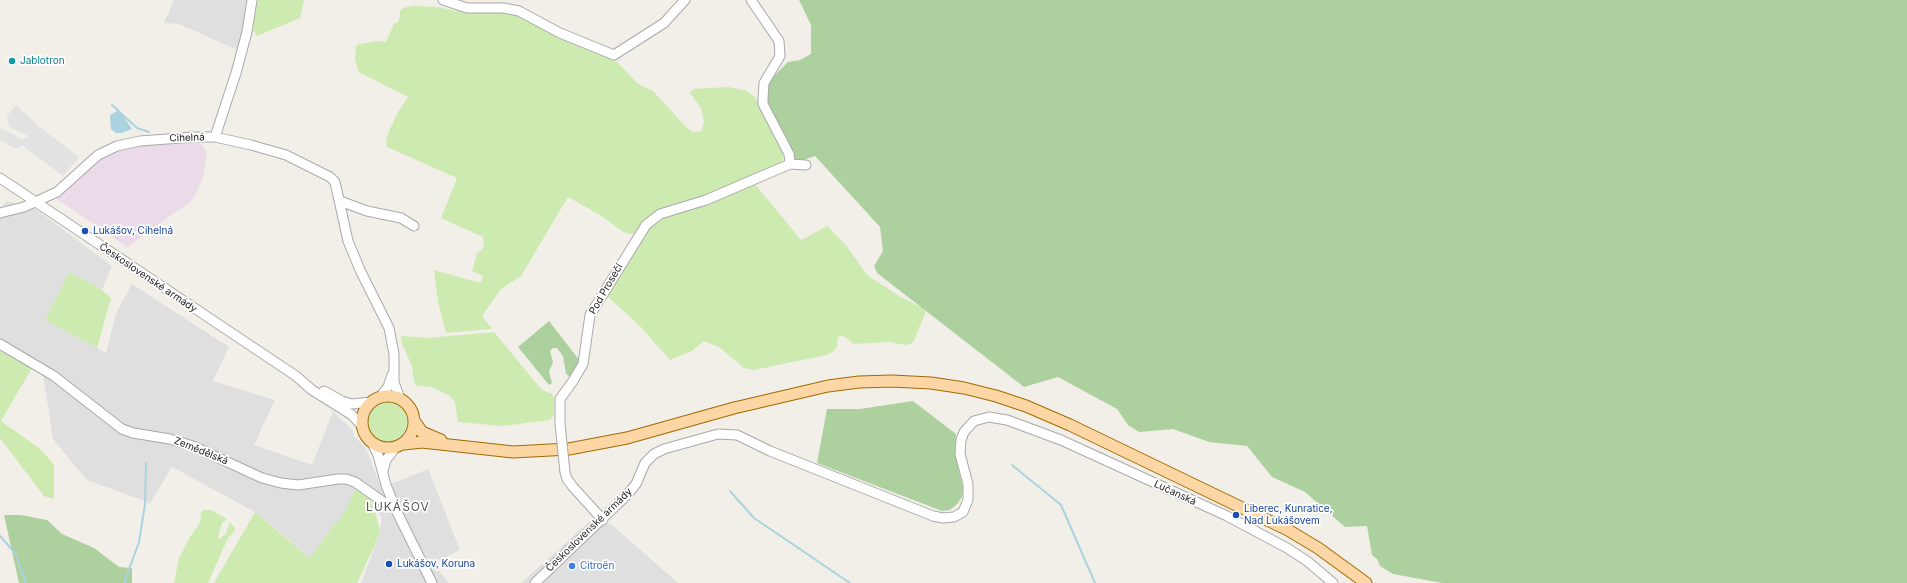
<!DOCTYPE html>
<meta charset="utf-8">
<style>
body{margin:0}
canvas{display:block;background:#f2efe9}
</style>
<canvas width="1907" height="583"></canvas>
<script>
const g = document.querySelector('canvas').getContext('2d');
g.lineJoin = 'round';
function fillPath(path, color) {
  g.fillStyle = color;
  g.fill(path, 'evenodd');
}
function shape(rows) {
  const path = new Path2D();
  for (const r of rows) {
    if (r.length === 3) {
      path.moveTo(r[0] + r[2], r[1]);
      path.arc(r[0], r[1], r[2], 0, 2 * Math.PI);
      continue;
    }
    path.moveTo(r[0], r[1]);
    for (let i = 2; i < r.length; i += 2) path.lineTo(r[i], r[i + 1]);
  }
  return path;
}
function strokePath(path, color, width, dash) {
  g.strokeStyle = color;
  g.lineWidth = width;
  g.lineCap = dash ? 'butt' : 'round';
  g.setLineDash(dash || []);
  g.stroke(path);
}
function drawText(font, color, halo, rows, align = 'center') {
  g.font = font + ' Inter,sans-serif';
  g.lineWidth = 3.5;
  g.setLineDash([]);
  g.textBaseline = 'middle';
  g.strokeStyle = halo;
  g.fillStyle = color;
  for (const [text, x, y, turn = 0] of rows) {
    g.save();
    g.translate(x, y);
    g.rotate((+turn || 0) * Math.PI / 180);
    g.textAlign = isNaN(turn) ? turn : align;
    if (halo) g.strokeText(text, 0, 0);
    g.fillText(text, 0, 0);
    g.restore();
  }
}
fillPath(shape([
 [174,0,250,0,240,51,179,24,164,23],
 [6,201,34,208,112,266,102,290,69,272,45,320,106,353,116,313,132,284,229,347,213,381,275,400,254,445,312,465,333,411,353,431,354,436,366,448,381,488,428,469,460,550,433,563,449,583,361,583,379,536,382,519,377,510,368,497,356,490,339,522,334,524,310,558,285,536,255,512,172,467,150,503,87,480,53,439,43,374,0,351,0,209],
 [591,520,612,525,678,583,521,583]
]), '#e0dfdf');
fillPath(shape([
 [197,139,207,153,203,178,195,196,190,202,127,247,54,197,108,154,153,142]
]), '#ebdbe8');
fillPath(shape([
 [256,0,304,0,300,18,257,36,250,26,253,10,257,5],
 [413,6,439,7,456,11,514,13,617,62,638,84,653,91,687,128,693,132,701,131,704,123,701,108,690,93,693,89,728,87,747,91,755,97,783,149,783,160,780,164,702,197,658,210,648,217,634,234,631,234,623,232,600,215,568,197,521,276,501,289,482,316,492,329,446,333,438,302,434,270,481,283,483,276,472,271,477,253,481,251,484,244,483,237,441,218,457,178,387,147,386,140,389,131,398,112,408,97,359,72,355,60,356,47,359,44,377,41,386,42,394,24,399,21,400,11,403,8],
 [752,184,755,184,801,240,827,226,845,244,868,276,901,297,925,309,925,314,914,341,910,344,905,345,890,342,853,344,845,337,841,336,838,337,837,346,834,351,827,355,754,370,744,368,719,347,704,341,692,351,670,360,640,326,606,295,643,232,663,215],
 [69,272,102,290,111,298,97,348,45,320],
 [494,332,542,390,552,394,554,398,554,414,550,420,503,426,458,422,455,402,450,396,432,387,417,386,414,382,412,366,402,344,401,336,427,338],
 [0,351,32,368,1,421,39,448,51,461,54,465,54,499,44,496,0,438],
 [387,422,20],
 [356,489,368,497,373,506,380,530,379,536,357,583,214,583,255,512,310,558,334,524,339,522],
 [204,510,211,510,227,519,222,523,218,537,220,539,226,533,230,522,235,528,234,532,228,538,208,583,174,583,179,558,190,537,200,523,201,512]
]), '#cdebb0');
fillPath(shape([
 [799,0,1907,0,1907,583,1442,583,1393,574,1380,566,1377,559,1372,555,1367,526,1345,527,1305,492,1272,477,1247,446,1209,442,1173,429,1139,432,1128,425,1117,409,1058,377,1024,387,877,273,874,266,883,251,880,227,815,156,797,162,765,102,765,85,788,62,800,60,811,54,811,25],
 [549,321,580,361,571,377,566,374,563,356,557,348,553,348,550,351,553,362,549,372,552,383,549,385,518,347],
 [913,401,956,434,955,454,963,488,962,497,957,504,950,510,942,511,817,463,827,409,860,409],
 [21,515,47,520,62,534,94,548,119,567,132,568,132,583,19,583,4,515]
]), '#add19e');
fillPath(shape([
 [16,105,41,128,79,157,63,176,22,145,16,149,0,140,0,128,22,139,28,137,25,134,9,127,7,116]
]), '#e2e2e2');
fillPath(shape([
 [119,110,132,129,122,133,116,133,111,129,110,115]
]), '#aad3df');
strokePath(shape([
 [112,105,137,128,149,132],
 [1012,465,1061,505,1095,583],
 [730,491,754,518,850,583],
 [0,536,15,553,26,583],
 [124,583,139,542,145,504,146,463]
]), '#aad3df', 2);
const minor = shape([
 [443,0,467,8,504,8,519,11,560,33,614,55,664,23,685,0],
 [751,0,779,41,780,56,764,83,763,99,763,104,789,154,790,164],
 [215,137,236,73,247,32,252,0],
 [0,178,296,376,312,390,352,415,362,426],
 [340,201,367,211,401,218,414,226],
 [0,213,24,207,57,192,98,155,117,146,140,141,194,137,215,137,251,145,286,155,330,177,335,182,348,241,360,270,389,328,394,354,394,382,400,399],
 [0,344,54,376,122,429,133,433,170,439,193,446,262,478,281,483,298,485,338,479,346,479,355,482,386,504,395,508],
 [324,391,342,401,351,404,372,402],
 [379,398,388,387,392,375],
 [560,424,560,399,573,381,583,364,590,315,646,225,660,214,706,200,790,164,806,165],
 [372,443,378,455,386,485,395,508,432,583],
 [383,471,386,460,395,448],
 [565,472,567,479,573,487,603,520],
 [535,583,627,495,636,484,645,463,654,454,664,449,718,434,737,435,770,451,933,516,943,518,954,517,963,512,968,500,968,484,960,454,961,440,964,432,974,421,989,417,1007,420,1061,440,1227,516,1287,548,1307,561,1333,583]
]);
const major = shape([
 [388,422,26],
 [415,422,422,432,441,440],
 [404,444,422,442,513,452,569,449,627,438,734,408,828,386,859,382,892,381,931,383,964,388,996,396,1026,406,1070,425,1288,530,1318,548,1366,583]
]);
strokePath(minor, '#a9a9a9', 11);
strokePath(major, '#a06b00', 13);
strokePath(minor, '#fff', 9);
strokePath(major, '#fcd6a4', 11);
const minorBridge = shape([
 [560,424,565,472]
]);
strokePath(minorBridge, '#a9a9a9', 11, []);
strokePath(minorBridge, '#fff', 9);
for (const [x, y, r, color] of [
 [12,61,4,"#0f9aa8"],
 [85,231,4,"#1a4fb4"],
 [1236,515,4,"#1a4fb4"],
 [389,564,4,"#1a4fb4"],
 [572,566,4,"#3f7fe0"]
]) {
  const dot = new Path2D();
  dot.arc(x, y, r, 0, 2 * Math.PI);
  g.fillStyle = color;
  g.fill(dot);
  strokePath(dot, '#fff', 1.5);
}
drawText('10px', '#0d838f', '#fff', [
 ["Jablotron",20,61]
], 'left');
drawText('10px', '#222', '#fff', [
 ["Cihelná",187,138,-2],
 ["Československé armády",148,278,34],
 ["Pod Prosečí",606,289,-60],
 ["Zemědělská",201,451,22],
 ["Lučanská",1175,493,25],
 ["Československé armády",589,530,-44]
]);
drawText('10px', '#164399', '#fff', [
 ["Lukášov, Cihelná",93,231],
 ["Liberec, Kunratice,",1244,509],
 ["Nad Lukášovem",1244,521],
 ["Lukášov, Koruna",397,564]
], 'left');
drawText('10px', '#366cbe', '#fff', [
 ["Citroën",580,566]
], 'left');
g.letterSpacing = '1px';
drawText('12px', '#555', '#fff', [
 ["LUKÁŠOV",398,507]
]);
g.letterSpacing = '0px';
</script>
